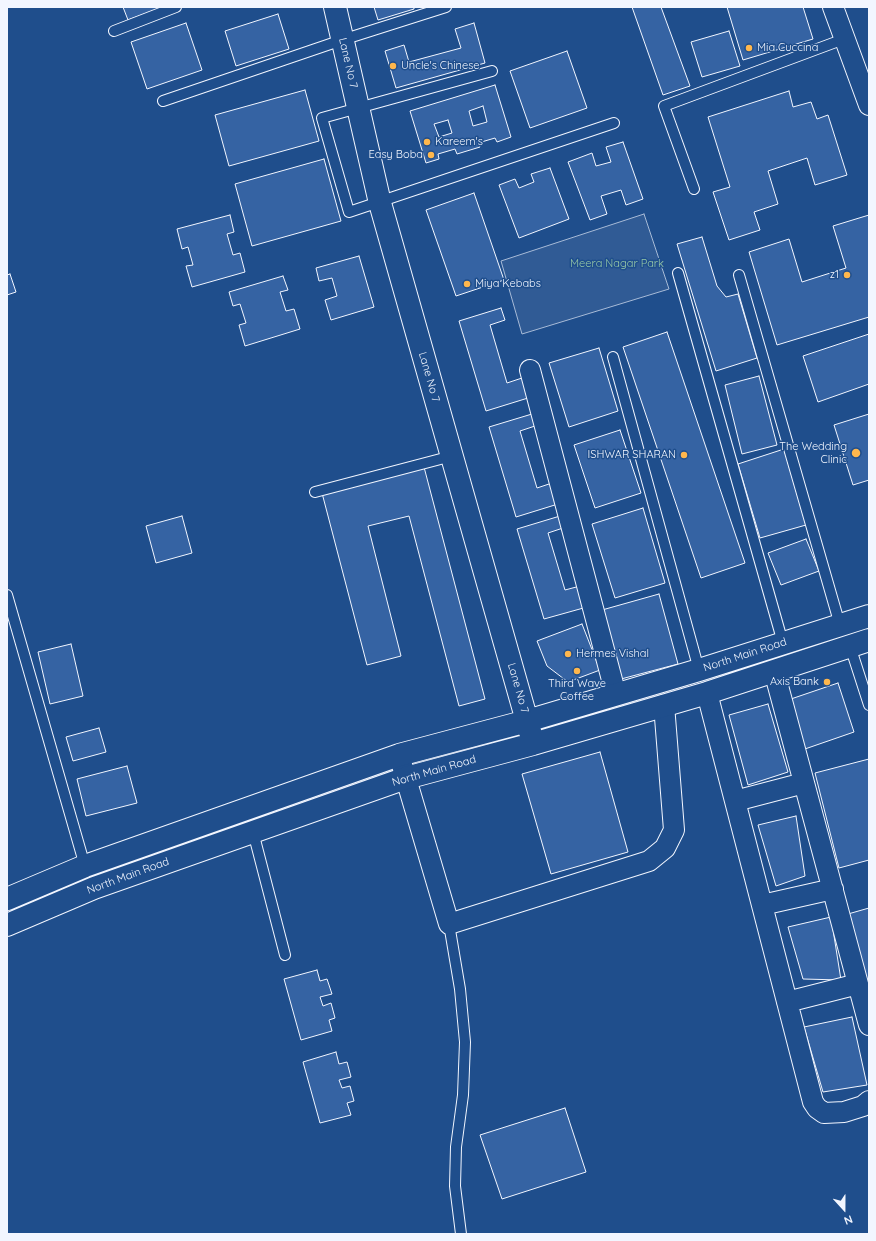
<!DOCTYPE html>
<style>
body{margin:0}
#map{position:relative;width:876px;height:1241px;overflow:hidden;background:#1f4e8c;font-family:Quicksand,sans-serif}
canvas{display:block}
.frame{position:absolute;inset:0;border:8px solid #f2f6ff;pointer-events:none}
.north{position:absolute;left:824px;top:1189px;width:40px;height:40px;-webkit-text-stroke:3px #1f4e8c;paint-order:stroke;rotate:159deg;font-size:11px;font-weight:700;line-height:16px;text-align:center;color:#f2f6ff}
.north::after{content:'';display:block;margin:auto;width:14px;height:18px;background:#f2f6ff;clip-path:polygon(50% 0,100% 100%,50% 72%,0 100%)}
</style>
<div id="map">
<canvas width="876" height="1241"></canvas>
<div class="frame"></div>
<div class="north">N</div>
</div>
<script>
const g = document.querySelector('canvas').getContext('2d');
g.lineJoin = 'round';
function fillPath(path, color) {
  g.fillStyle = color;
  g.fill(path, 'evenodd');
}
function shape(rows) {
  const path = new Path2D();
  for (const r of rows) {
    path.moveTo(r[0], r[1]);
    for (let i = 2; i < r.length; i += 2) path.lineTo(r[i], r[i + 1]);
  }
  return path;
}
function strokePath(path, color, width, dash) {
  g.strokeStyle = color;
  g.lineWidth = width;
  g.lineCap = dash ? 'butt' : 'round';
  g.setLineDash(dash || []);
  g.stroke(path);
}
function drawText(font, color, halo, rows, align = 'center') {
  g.font = font + ' Quicksand,sans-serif';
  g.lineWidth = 3;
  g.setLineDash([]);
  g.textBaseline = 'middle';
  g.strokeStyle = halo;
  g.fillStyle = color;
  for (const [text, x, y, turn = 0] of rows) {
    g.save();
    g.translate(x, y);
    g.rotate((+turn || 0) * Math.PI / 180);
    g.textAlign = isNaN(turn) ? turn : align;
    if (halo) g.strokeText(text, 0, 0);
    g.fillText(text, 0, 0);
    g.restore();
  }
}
const green = shape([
 [644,214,669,289,522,334,501,261,644,214]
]);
fillPath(green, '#305b95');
strokePath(green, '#a8bbd7', 1);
const building = shape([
 [123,7,163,7,128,20,123,7],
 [374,7,414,7,414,9,378,20,374,7],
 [632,7,661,7,690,86,663,95,632,7],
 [727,7,803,7,813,39,743,60,727,7],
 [278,14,289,49,236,66,225,31,278,14],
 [186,23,202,70,147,89,131,42,186,23],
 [474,23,485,63,396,88,385,51,404,45,409,62,461,48,455,29,474,23],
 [729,31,740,66,702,77,691,42,729,31],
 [567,51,587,108,530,128,510,71,567,51],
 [495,85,511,137,497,142,495,138,478,143,480,147,457,154,455,149,438,154,439,159,426,163,410,111,495,85],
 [483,106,487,122,473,126,469,111,483,106],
 [448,120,452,133,439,137,434,124,448,120],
 [305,90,319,141,229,166,215,115,305,90],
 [789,91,793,107,811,102,817,119,828,115,847,175,815,185,807,158,768,171,778,204,754,212,760,230,729,240,713,192,730,187,708,117,789,91],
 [623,142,643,199,626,205,621,190,601,196,607,214,590,220,568,162,592,153,596,166,611,162,606,147,623,142],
 [324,159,341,221,252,246,235,184,324,159],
 [550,168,569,219,519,238,499,185,515,179,519,188,534,182,531,174,550,168],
 [474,193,504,280,456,296,426,210,474,193],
 [230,215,234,232,227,234,233,255,240,253,245,272,192,287,186,266,193,265,188,247,182,249,177,229,230,215],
 [869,215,869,317,777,345,749,252,789,239,802,282,846,268,833,226,869,215],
 [702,237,717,286,726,297,738,294,757,358,716,371,677,244,702,237],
 [359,256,374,307,331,320,325,300,337,296,332,278,319,281,316,268,359,256],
 [10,274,16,292,7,295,7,275,10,274],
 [283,276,288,290,280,292,286,311,294,309,300,329,245,346,239,325,246,323,240,304,233,306,229,292,283,276],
 [501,308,505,320,490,325,507,383,522,378,528,398,486,411,459,321,501,308],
 [667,332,745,563,701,578,623,347,667,332],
 [869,334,869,384,818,402,803,356,869,334],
 [599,348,618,411,569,427,549,363,599,348],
 [759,376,777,445,742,454,725,385,759,376],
 [532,414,535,426,520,431,537,488,552,483,558,504,516,517,489,427,532,414],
 [869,414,869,480,853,485,834,425,869,414],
 [620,430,641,493,595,508,574,445,620,430],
 [784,449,806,525,760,538,738,464,784,449],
 [424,467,485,699,459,706,409,516,368,526,401,656,367,665,322,493,424,467],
 [643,508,665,583,615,598,592,524,643,508],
 [182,516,192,553,156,563,146,526,182,516],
 [560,516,563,528,548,533,565,590,580,586,587,607,544,619,517,529,560,516],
 [806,539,819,571,781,585,768,553,806,539],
 [659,594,678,664,621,679,602,610,659,594],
 [582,624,600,670,568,682,547,666,537,641,582,624],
 [71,644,83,696,50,704,38,652,71,644],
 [838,683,854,732,802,750,785,701,838,683],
 [768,704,788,772,748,785,729,715,768,704],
 [99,728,106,752,73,761,66,737,99,728],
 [600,752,628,852,551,874,522,774,600,752],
 [869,759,869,860,839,868,815,773,869,759],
 [127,766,137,803,86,816,77,779,127,766],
 [796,816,805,876,776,886,758,825,796,816],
 [869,908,869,987,848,914,869,908],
 [831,917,841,980,803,979,788,927,831,917],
 [317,970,320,981,327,979,332,994,320,997,323,1006,331,1003,335,1018,329,1020,332,1031,301,1040,284,979,317,970],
 [852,1017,867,1085,823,1092,804,1027,852,1017],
 [336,1052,339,1064,347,1062,351,1077,339,1080,342,1088,350,1086,354,1101,347,1103,351,1115,320,1123,303,1062,336,1052],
 [565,1108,586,1172,502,1199,480,1135,565,1108]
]);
fillPath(building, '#3563a3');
strokePath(building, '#f2f6ff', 1);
const service = shape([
 [114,31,176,7],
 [492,71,322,118,349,212,614,123],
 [163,101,342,40,446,7],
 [694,189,664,106,844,39],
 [678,273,783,643],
 [739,275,840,625],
 [613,357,699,670],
 [315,492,452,456],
 [7,595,85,866],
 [850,646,869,705],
 [253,832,285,955],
 [449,924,460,989,465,1042,463,1095,456,1147,455,1186,461,1234]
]);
const minor = shape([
 [833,7,869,105],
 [530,370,616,695],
 [774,671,869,1025],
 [707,693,813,1102,817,1108,824,1113,844,1112,863,1106,869,1101],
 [399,755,449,924,649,861,665,848,674,830,664,705],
 [735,801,804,783],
 [762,905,833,889],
 [787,1002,858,984]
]);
const secondary = shape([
 [335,7,380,203,531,735],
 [7,899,85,866,399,755,527,721,699,670,869,616],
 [7,925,94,888,406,778,533,744,707,693,869,640]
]);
strokePath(service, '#f2f6ff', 12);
strokePath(minor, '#f2f6ff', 22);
strokePath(secondary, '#f2f6ff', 24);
strokePath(service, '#1f4e8c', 10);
strokePath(minor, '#1f4e8c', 20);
strokePath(secondary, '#1f4e8c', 22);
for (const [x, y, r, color] of [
 [749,48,4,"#ffb74d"],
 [393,66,4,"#ffb74d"],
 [427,142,4,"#ffb74d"],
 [431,155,4,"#ffb74d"],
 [847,275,4,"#ffb74d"],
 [467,284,4,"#ffb74d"],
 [856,453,5,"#ffb74d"],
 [684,455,4,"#ffb74d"],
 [568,654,4,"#ffb74d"],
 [577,671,4,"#ffb74d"],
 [827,682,4,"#ffb74d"]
]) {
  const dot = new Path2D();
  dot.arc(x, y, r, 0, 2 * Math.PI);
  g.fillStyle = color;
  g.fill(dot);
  strokePath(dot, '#1f4e8c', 1.5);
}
drawText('11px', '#f2f6ff', '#1f4e8c', [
 ["Mia Cuccina",757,48],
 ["Uncle's Chinese",401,66],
 ["Kareem's",435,142],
 ["Easy Boba",423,155,"right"],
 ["z1",839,275,"right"],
 ["Miya Kebabs",475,284],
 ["The Wedding",847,447,"right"],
 ["Clinic",847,460,"right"],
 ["ISHWAR SHARAN",676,455,"right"],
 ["Hermes Vishal",576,654],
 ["Axis Bank",819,682,"right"],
 ["Third Wave",577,684,"center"],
 ["Coffee",577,697,"center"]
], 'left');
drawText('11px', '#f2f6ff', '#1f4e8c', [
 ["Lane No 7",348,63,77],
 ["Lane No 7",429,377,74],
 ["North Main Road",745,655,-18],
 ["Lane No 7",518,688,74],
 ["North Main Road",434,771,-16],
 ["North Main Road",128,876,-20]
]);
drawText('11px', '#97c8a6', '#1f4e8c', [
 ["Meera Nagar Park",617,264]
]);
</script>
